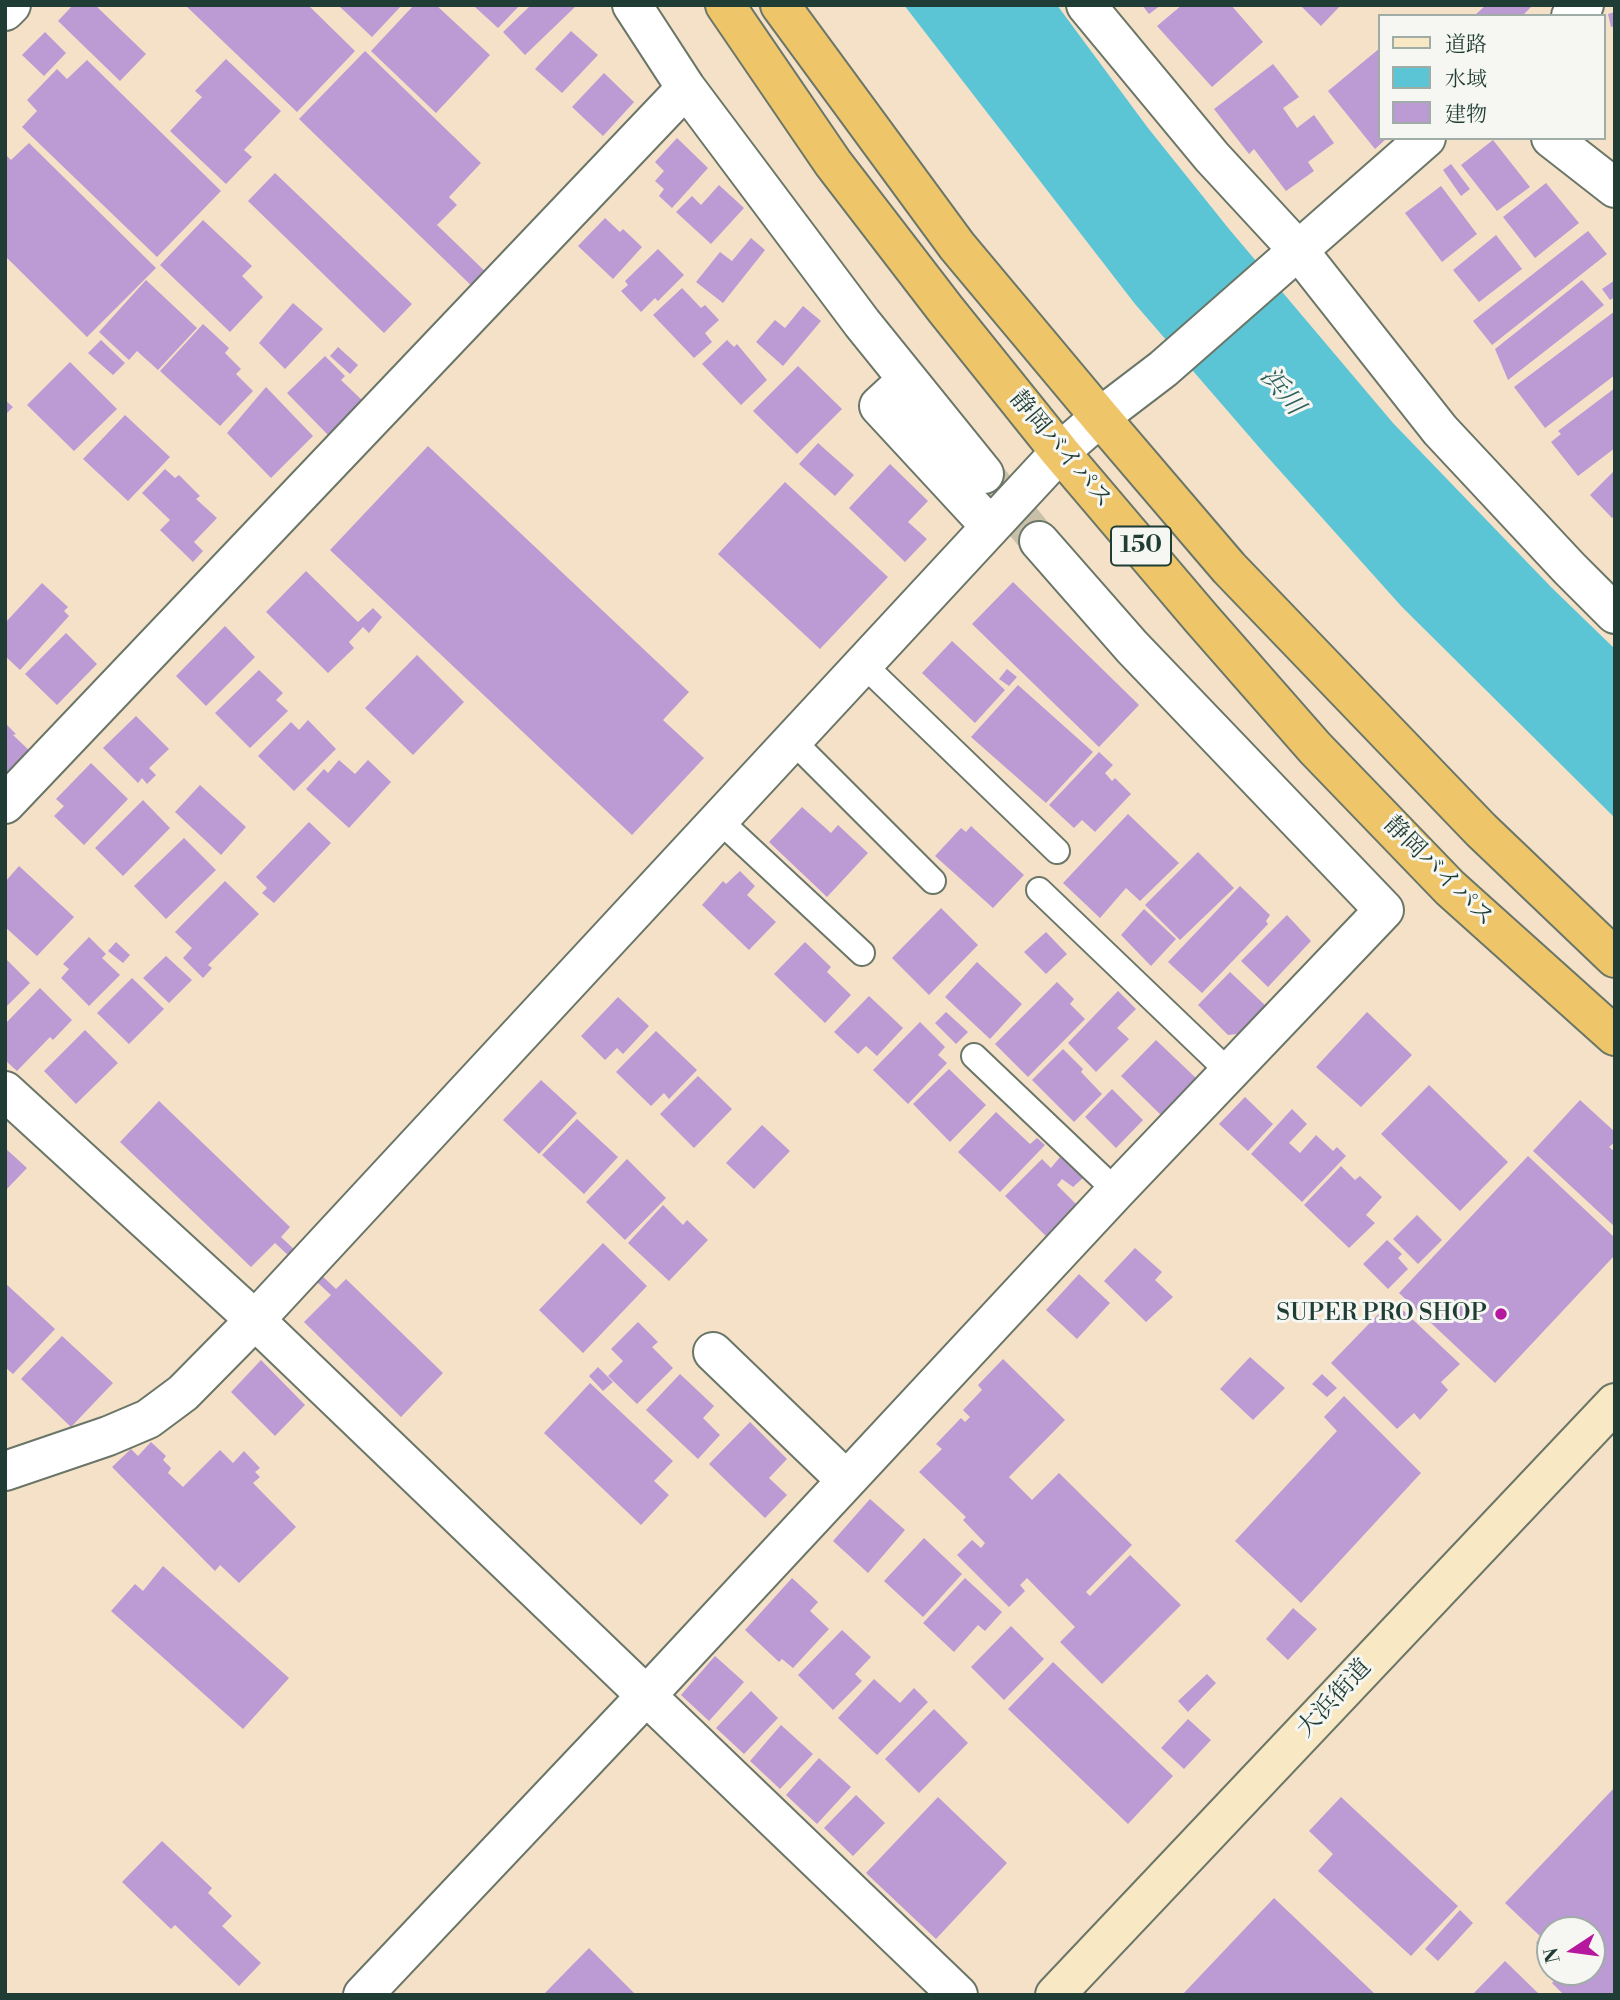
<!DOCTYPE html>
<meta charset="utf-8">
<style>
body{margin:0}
#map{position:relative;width:1620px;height:2000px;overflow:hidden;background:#f4e1c8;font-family:"Libre Bodoni","Noto Serif JP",serif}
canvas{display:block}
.frame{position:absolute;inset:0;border:7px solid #1f3d34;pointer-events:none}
.legend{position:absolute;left:1378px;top:14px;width:228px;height:126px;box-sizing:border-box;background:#f6f6f2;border:2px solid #a0aca6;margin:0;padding:9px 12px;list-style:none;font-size:21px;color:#1f3d34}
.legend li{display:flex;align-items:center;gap:14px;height:35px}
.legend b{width:35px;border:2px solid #a0aca6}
.north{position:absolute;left:1536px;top:1916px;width:70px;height:70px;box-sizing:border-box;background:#f6f6f2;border:2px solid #a0aca6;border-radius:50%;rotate:257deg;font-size:19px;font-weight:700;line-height:28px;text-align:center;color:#1f3d34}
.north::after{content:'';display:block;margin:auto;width:24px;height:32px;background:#b5179e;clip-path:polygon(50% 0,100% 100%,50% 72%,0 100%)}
</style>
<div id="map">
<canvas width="1620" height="2000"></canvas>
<div class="frame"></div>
<ul class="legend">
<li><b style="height:9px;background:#f8e8c3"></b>道路</li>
<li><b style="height:19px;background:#5bc5d6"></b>水域</li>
<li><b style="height:19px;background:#bc9ad4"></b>建物</li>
</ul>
<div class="north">N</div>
</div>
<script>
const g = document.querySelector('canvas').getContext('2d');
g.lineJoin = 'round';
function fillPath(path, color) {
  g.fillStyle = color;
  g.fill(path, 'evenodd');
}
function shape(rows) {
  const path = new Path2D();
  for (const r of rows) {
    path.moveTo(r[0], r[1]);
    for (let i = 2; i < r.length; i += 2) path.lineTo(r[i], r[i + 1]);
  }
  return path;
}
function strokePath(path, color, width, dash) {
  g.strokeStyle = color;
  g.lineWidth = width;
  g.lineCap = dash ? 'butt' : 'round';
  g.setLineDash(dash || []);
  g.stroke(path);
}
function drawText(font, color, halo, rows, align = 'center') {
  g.font = font + ' "Libre Bodoni","Noto Serif JP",serif';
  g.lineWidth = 6;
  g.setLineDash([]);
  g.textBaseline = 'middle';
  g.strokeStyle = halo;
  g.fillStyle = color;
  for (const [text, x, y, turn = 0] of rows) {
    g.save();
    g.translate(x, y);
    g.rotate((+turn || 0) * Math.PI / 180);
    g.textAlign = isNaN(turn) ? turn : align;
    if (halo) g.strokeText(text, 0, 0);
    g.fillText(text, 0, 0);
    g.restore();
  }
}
fillPath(shape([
 [904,5,1057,5,1148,128,1229,229,1393,423,1552,588,1615,649,1615,818,1402,607,1264,453,1135,304]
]), '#5bc5d6');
fillPath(shape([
 [73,5,95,5,146,54,120,81,58,21],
 [185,5,308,5,355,51,297,112],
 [338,5,402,5,372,37],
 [414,5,436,5,490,55,436,113,371,51],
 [476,5,520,5,498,28,475,7],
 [531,5,575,7,525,55,503,32],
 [1142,5,1161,5,1149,14],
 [1182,5,1231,5,1263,42,1212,87,1157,26],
 [1300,5,1341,5,1321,26],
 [1486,5,1529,5,1531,7,1522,16,1474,16],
 [1615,12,1615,26,1611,27,1608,14],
 [571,31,598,55,562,93,535,69],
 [45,32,66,53,44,76,22,55],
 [1380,48,1380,138,1387,138,1375,149,1328,91],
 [365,51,481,163,449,197,457,205,437,225,492,278,478,292,299,119],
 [226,59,281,111,244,150,252,157,226,184,170,131,202,97,195,91],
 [87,60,221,191,157,257,22,127,37,111,27,100,57,69,67,79],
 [1273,64,1299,97,1283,108,1297,128,1314,115,1334,143,1308,162,1314,171,1286,191,1254,149,1249,154,1214,109],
 [604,73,634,102,603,136,572,107],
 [677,138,708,168,672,208,659,196,664,189,655,181,664,171,655,162],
 [1493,140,1530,187,1497,211,1461,165],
 [29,143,156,268,87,337,5,256,5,154,11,160],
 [1451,164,1470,189,1461,196,1443,170],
 [275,173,412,304,384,333,248,201],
 [1546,183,1579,223,1535,258,1503,217],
 [719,185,744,208,711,244,676,212,692,196,701,205],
 [1441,186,1477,234,1442,262,1405,213],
 [605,218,620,232,623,229,642,247,613,279,578,246],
 [203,220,252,266,242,276,263,297,230,332,160,265],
 [1588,231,1607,254,1492,345,1473,321],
 [1496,235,1522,269,1479,302,1453,270],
 [751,238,765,250,723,303,696,282,720,252,732,261],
 [658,249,684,275,658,301,655,298,641,312,621,291,628,285,625,281],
 [146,280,197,328,158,370,137,351,129,360,99,332],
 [1582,280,1604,305,1508,380,1495,349],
 [1615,280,1615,297,1610,300,1602,289],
 [682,288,701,308,705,305,719,320,705,333,712,342,694,358,653,315],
 [293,303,323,329,285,369,259,343],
 [803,306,821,321,783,366,756,342,775,320,785,328],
 [1615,311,1615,375,1545,428,1514,387],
 [203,324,229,348,225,353,241,369,236,374,253,391,220,426,160,371],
 [101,340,125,363,113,375,88,353],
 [727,340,734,347,737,344,767,380,741,405,702,364],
 [338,347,358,365,350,374,330,356],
 [325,356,345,376,341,380,364,402,329,436,287,393],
 [70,362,117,409,74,451,27,405],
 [798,366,842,409,797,454,753,411],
 [266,387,313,436,271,478,227,433],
 [1615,388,1615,448,1578,476,1551,442,1561,434,1558,431],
 [5,400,13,407,5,415],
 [125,415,170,457,128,501,83,459],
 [818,443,854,475,835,496,799,464],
 [428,446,689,692,663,720,704,758,632,835,330,550],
 [890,464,928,501,908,522,927,539,905,562,849,508],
 [165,469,175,478,179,475,200,496,196,499,217,518,194,542,203,551,193,562,160,530,170,520,142,493],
 [1615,470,1615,515,1612,518,1590,495],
 [785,482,888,577,820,649,718,554],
 [306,571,358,622,373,608,382,617,369,633,363,627,349,642,354,648,328,673,266,612],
 [1013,582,1139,705,1099,747,972,624],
 [42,583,68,607,64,611,69,616,20,670,5,656,5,623],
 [225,626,255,657,206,706,176,676],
 [66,633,97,664,57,705,25,674],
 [952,641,1005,690,975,723,922,673],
 [417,655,464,702,413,755,365,708],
 [1007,669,1017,677,1009,686,999,679],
 [259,670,283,693,276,700,288,711,250,748,215,713],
 [1018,685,1093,752,1046,803,971,737],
 [136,716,169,749,149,768,156,775,147,784,142,778,138,783,103,748],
 [308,720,336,749,294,791,258,756,291,722,299,730],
 [5,723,16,734,13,735,32,753,5,783],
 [1099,752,1113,765,1105,773,1112,781,1115,778,1131,794,1095,832,1082,820,1074,828,1049,805],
 [339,760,355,774,368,760,391,782,349,828,306,789,324,769,328,773],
 [91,763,128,799,84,845,54,816,64,806,56,799],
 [200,785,246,827,221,855,175,812],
 [143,800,170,828,123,876,95,848],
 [802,807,831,833,838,825,868,853,827,897,769,842],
 [1128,814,1179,863,1140,901,1126,888,1100,918,1063,883],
 [309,822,331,843,274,903,262,893,267,888,256,877],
 [971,826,1024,875,993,908,935,856,961,828,966,832],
 [184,838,216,870,166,919,134,886],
 [1198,852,1234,888,1180,940,1145,905],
 [19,866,74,917,37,956,5,927,5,882],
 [740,871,755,886,747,895,776,922,749,950,702,905,723,881,726,884],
 [225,881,259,914,208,965,212,968,203,978,183,958,192,948,175,932],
 [1240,886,1270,915,1266,921,1268,924,1202,993,1168,962],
 [941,908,978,945,929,995,892,958],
 [1144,909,1176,939,1151,966,1121,935],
 [1287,915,1311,941,1268,987,1241,961],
 [1046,932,1067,954,1046,974,1024,952],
 [89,937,106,954,102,958,120,975,89,1006,61,978,69,969,63,964],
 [116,942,130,955,123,963,108,951],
 [805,942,831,967,827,972,851,995,825,1023,774,974],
 [166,956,192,980,169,1003,143,978],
 [5,958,30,983,5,1008],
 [977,962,1022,1004,990,1039,945,997],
 [1230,972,1268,1008,1245,1033,1228,1035,1198,1005],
 [132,978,164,1009,129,1044,97,1013],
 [1057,982,1074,999,1070,1004,1085,1019,1028,1077,995,1044],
 [40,988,72,1020,53,1040,50,1037,17,1071,5,1060,5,1024],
 [1118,991,1136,1009,1117,1028,1129,1039,1096,1072,1068,1043],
 [869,996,903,1028,877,1056,866,1046,858,1054,834,1032],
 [618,997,649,1026,623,1054,617,1048,605,1060,581,1036],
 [946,1012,968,1032,956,1044,935,1023],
 [1367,1012,1412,1055,1361,1107,1316,1067],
 [920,1022,945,1047,938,1055,947,1063,908,1104,873,1070],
 [85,1030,118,1063,76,1104,44,1071],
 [656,1031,697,1070,669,1099,664,1093,651,1106,616,1072],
 [1156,1040,1198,1080,1162,1116,1121,1076],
 [1063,1049,1083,1069,1081,1072,1102,1094,1074,1122,1032,1080],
 [949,1069,986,1105,950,1142,913,1104],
 [698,1076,732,1109,694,1148,660,1114],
 [541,1080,577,1113,539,1154,503,1120],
 [1429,1085,1508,1162,1460,1211,1381,1134],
 [1112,1089,1143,1120,1116,1148,1085,1117],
 [1245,1097,1273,1124,1248,1151,1219,1124],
 [1580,1100,1615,1132,1615,1142,1609,1147,1615,1152,1615,1227,1533,1151],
 [159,1101,290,1227,281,1237,336,1289,346,1279,443,1373,401,1417,304,1322,331,1295,275,1243,251,1267,120,1142],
 [1292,1109,1307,1124,1289,1143,1300,1153,1316,1135,1333,1151,1337,1147,1346,1156,1302,1202,1251,1154],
 [996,1112,1030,1144,1037,1138,1045,1145,1000,1192,958,1152],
 [577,1119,618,1157,584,1194,542,1155],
 [762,1125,790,1151,754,1189,726,1163],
 [5,1148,27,1168,5,1191],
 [1528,1156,1615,1238,1615,1255,1495,1383,1399,1293],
 [1060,1157,1083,1178,1073,1187,1062,1179,1057,1185,1076,1204,1046,1236,1005,1196,1042,1159,1051,1168],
 [627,1159,666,1198,625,1240,586,1202],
 [1341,1166,1355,1180,1360,1176,1382,1197,1366,1215,1375,1223,1349,1248,1304,1205],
 [663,1205,683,1225,687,1220,708,1240,669,1281,628,1243],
 [1417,1215,1442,1240,1418,1264,1393,1239],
 [1387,1240,1402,1254,1398,1258,1408,1269,1388,1289,1363,1264],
 [603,1243,647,1286,583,1353,539,1310],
 [1135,1248,1162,1272,1155,1280,1173,1297,1146,1322,1104,1281],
 [1079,1274,1110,1303,1077,1339,1046,1310],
 [5,1283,55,1329,13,1374,5,1367],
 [1392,1300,1460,1364,1441,1382,1448,1390,1420,1420,1414,1413,1397,1429,1331,1363],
 [638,1322,658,1342,652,1347,673,1368,637,1404,608,1376,623,1361,611,1349],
 [62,1336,113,1383,71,1427,21,1379],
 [1250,1357,1285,1388,1253,1420,1220,1389],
 [1003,1359,1065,1420,1009,1477,1032,1500,1059,1473,1132,1545,1086,1592,1090,1596,1130,1555,1181,1605,1102,1684,1060,1642,1075,1627,1027,1578,1020,1585,1025,1591,1009,1607,957,1555,972,1540,981,1548,985,1543,963,1520,966,1517,919,1472,942,1449,936,1444,961,1418,965,1422,970,1417,963,1410,982,1390,978,1385],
 [261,1360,305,1405,275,1436,231,1392],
 [598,1367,613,1382,603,1391,589,1376],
 [680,1374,714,1406,703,1418,720,1435,698,1459,646,1410],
 [1322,1374,1337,1388,1327,1397,1312,1384],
 [590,1383,673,1461,654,1481,669,1495,641,1525,544,1433],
 [1344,1396,1421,1473,1301,1603,1235,1541,1337,1431,1324,1417],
 [750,1422,787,1459,769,1478,787,1495,765,1518,709,1464],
 [151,1442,166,1456,163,1460,171,1468,168,1473,183,1487,220,1450,233,1463,244,1451,260,1468,255,1472,260,1477,253,1483,296,1527,239,1583,220,1565,215,1571,112,1467,131,1449,138,1456],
 [870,1499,905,1530,868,1573,833,1541],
 [924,1538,962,1574,923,1617,884,1581],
 [163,1566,289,1678,243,1729,111,1611,135,1584,143,1591],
 [792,1578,818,1602,810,1611,829,1629,793,1668,782,1659,779,1662,745,1630],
 [965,1578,1002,1612,985,1631,978,1625,954,1652,923,1623],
 [1293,1608,1317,1629,1288,1660,1266,1639],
 [1011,1626,1044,1659,1004,1700,971,1667],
 [842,1630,871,1657,855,1674,862,1681,833,1710,798,1675],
 [715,1656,744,1682,709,1721,681,1695],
 [1053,1662,1173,1776,1128,1824,1008,1709],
 [1207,1674,1216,1683,1188,1712,1178,1701],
 [874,1679,900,1703,914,1688,928,1702,877,1755,838,1718],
 [751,1691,778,1718,744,1754,716,1728],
 [934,1709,968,1743,919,1793,885,1759],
 [1188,1719,1211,1740,1184,1769,1161,1748],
 [781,1725,813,1754,780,1789,750,1761],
 [819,1758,851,1787,817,1824,786,1795],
 [1615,1787,1615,1995,1564,1995,1552,1983,1562,1972,1592,1972,1592,1930,1550,1930,1550,1956,1536,1943,1541,1937,1505,1903],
 [856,1795,885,1823,853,1856,824,1828],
 [938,1797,1007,1863,936,1939,866,1873],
 [1341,1797,1458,1906,1411,1956,1318,1871,1333,1854,1309,1831],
 [162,1841,212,1888,208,1893,232,1916,222,1926,261,1963,239,1986,175,1925,171,1929,122,1882],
 [1274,1898,1376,1995,1182,1995],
 [1460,1910,1473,1923,1438,1961,1425,1949],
 [589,1948,636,1995,543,1995],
 [1505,1961,1540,1995,1472,1995]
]), '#bc9ad4');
strokePath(shape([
 [984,474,1039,541]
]), '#c9c0aa', 38, [38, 19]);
const lane = shape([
 [863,664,1057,851],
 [793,741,933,881],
 [720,821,862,953],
 [1039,890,1229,1072],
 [974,1056,1116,1191]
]);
const street = shape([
 [632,5,686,88,862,323,984,474],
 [1086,5,1212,157,1298,250,1440,430,1569,568,1615,614],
 [5,11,11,5],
 [1571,16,1584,5],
 [1551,138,1615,188],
 [907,380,879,406,990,526],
 [5,804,686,88],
 [5,1091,255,1320,958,1995],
 [713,1352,846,1480],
 [5,1471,108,1436,148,1419,183,1393,255,1320,1060,452,1100,417,1163,369,1426,138],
 [363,1995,645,1697,1116,1191,1384,910,1132,647,1039,541]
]);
const secondary = shape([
 [1055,1995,1615,1403]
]);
const highway = shape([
 [725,5,833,163,946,310,1060,452,1201,618,1315,748,1450,888,1615,1036],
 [780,5,957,246,1100,417,1229,568,1481,830,1615,958]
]);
strokePath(lane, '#6a7668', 28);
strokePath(street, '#6a7668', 42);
strokePath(secondary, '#6a7668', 42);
strokePath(highway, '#6a7668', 42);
strokePath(lane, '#fff', 24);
strokePath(street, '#fff', 38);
strokePath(secondary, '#f8e8c3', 38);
strokePath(highway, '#eec569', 38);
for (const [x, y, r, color] of [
 [1501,1314,7,"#b5179e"]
]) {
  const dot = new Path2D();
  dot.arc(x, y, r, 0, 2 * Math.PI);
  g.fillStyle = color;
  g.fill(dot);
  strokePath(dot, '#f6f6f2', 2.5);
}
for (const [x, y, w] of [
 [1141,546,60]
]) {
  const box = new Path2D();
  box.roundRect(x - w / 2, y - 19.5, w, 39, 5);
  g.fillStyle = '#f6f6f2';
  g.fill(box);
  strokePath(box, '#1f3d34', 2);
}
drawText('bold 23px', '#1f3d34', null, [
 ["150",1141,546]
]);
drawText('24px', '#1f3d34', '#f6f6f2', [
 ["静岡バイパス",1060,450,50],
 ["静岡バイパス",1438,872,45],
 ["大浜街道",1335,1699,-47]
]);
drawText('24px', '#1f3d34', '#f6f6f2', [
 ["SUPER PRO SHOP",1487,1314]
], 'right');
drawText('italic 26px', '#2e5f5c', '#f6f6f2', [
 ["浜川",1281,392,51]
]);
</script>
